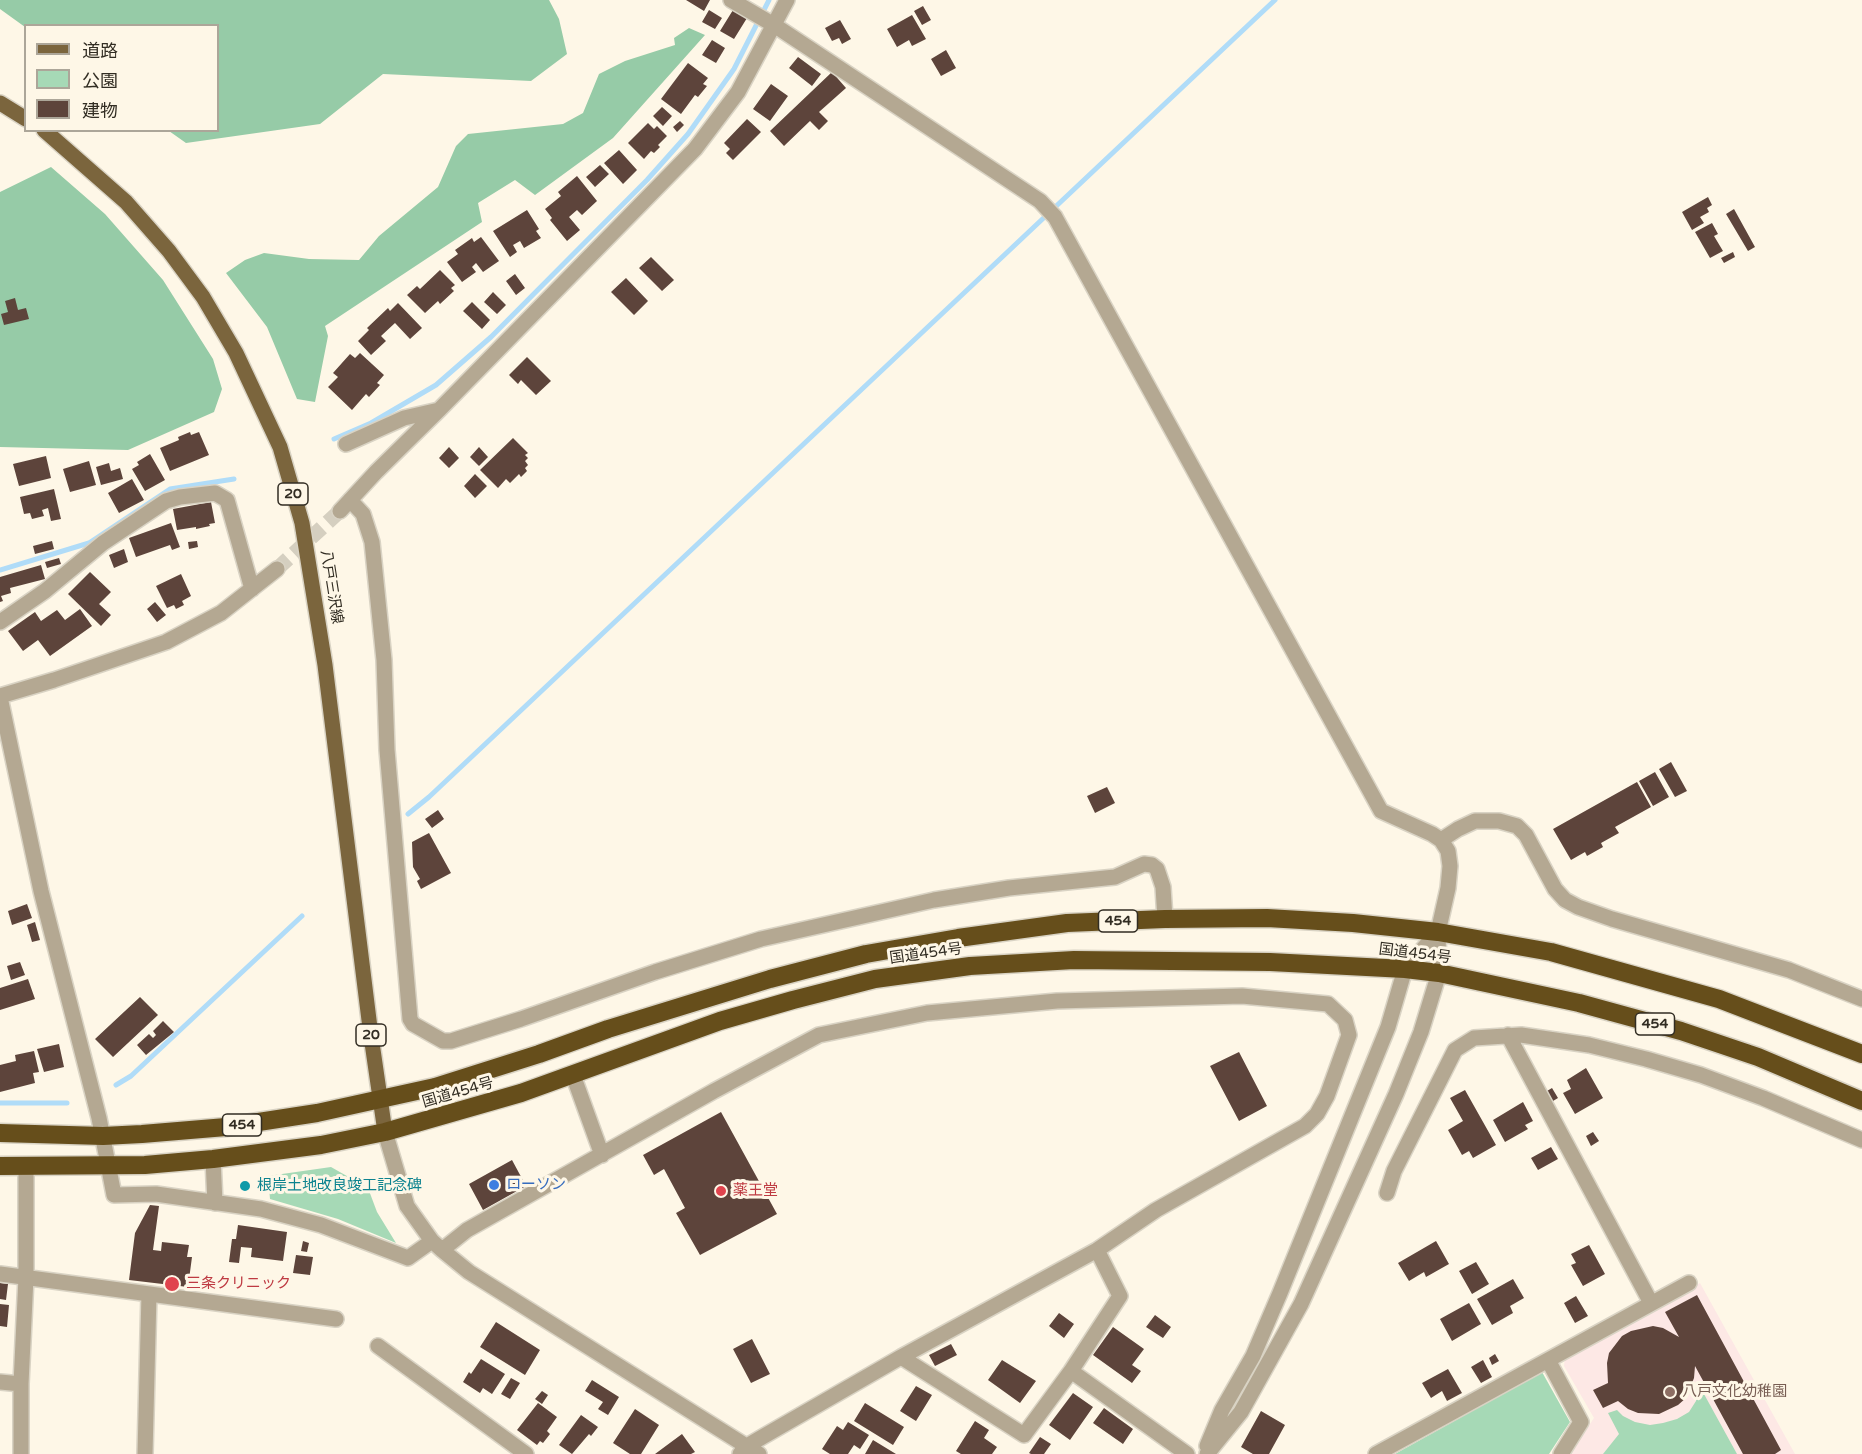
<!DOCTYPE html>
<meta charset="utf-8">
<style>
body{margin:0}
#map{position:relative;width:1862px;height:1454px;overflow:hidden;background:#fef7e7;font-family:"Varela Round","Noto Sans JP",sans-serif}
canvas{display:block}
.legend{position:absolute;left:24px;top:24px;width:195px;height:108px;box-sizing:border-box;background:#fef7e7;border:2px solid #aca699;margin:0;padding:8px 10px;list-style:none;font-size:18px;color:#322d23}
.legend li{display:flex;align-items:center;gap:12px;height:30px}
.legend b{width:30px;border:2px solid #aca699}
</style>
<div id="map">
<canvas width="1862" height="1454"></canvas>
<ul class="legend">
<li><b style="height:8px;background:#7b653d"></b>道路</li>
<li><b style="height:16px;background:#a6d9b6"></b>公園</li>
<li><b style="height:16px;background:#5d443b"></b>建物</li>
</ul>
</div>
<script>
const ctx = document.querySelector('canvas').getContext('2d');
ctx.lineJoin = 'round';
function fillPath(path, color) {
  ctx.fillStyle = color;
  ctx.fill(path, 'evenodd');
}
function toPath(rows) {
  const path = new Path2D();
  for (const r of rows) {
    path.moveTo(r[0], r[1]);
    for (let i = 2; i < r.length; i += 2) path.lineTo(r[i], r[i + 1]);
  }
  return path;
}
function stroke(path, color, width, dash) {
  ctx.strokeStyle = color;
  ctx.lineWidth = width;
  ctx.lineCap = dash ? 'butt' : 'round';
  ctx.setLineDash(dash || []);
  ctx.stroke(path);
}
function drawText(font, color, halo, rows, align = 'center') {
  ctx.font = font + ' "Varela Round","Noto Sans JP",sans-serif';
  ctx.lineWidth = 6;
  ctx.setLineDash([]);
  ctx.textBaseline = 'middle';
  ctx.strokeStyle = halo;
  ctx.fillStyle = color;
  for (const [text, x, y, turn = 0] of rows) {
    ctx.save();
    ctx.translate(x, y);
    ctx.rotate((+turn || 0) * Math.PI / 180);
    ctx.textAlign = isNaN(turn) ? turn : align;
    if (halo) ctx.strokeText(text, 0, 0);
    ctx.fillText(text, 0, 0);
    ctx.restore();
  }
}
fillPath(toPath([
 [1700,1283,1795,1454,1570,1454,1594,1418,1564,1366,1565,1357]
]), '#fde8e5');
fillPath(toPath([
 [331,1167,368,1188,377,1212,396,1243,338,1219,270,1199,268,1176],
 [1542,1372,1570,1422,1549,1454,1395,1454],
 [1699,1385,1737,1454,1603,1454,1619,1434,1608,1413,1617,1410,1623,1416,1635,1422,1650,1425,1663,1423,1677,1419,1689,1412,1696,1401]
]), '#a6d9b6');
fillPath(toPath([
 [0,0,549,0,559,19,567,54,531,81,383,74,320,124,186,143,169,131,218,130,218,26,26,26,25,27,0,9],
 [689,28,705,35,613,138,535,195,515,180,478,203,482,222,325,326,328,336,315,402,297,399,267,327,226,273,245,260,264,253,309,259,359,260,379,236,438,187,456,146,468,134,563,124,583,113,599,74,625,61,675,45,674,38],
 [51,167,105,214,163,280,213,359,222,389,214,412,128,450,0,447,0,192]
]), '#96cba7');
stroke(toPath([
 [334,439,371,423,436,385,491,337,647,180,688,134,734,69,769,0],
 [0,570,89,543,170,489,234,479],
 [408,814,429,797,1275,0],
 [116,1085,131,1076,302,916],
 [0,1103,67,1103]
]), '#b0dcf8', 5);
fillPath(toPath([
 [686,0,710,0,704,11],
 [923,6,931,20,922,25,914,11],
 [709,10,722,18,715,29,702,22],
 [733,10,747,18,734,39,720,31],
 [912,15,926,39,912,46,909,40,897,47,887,29],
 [840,20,851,39,842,44,839,38,832,41,825,28],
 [712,40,725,48,716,63,702,55],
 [946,50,956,68,941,76,931,59],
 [798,57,821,74,812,86,789,68],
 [688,63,708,78,703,84,707,86,698,97,695,95,681,114,661,99],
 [832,72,846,88,819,112,828,121,819,130,810,121,784,146,770,131],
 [771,84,788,96,770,121,753,109],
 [662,107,672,116,663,126,653,116],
 [747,119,761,132,733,160,726,153,730,149,724,143],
 [680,121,684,125,677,132,673,127],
 [648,123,654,129,657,126,667,136,658,145,660,147,654,153,651,151,644,159,628,143],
 [619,150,637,170,623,184,604,163],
 [600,165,609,174,595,187,586,177],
 [577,176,597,201,582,215,577,210,569,217,580,230,567,241,550,220,552,218,545,209,561,196,558,192],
 [1708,197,1712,205,1707,208,1709,212,1700,217,1704,223,1692,230,1682,212],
 [1734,209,1755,247,1748,251,1726,214],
 [527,210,539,229,536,231,541,238,524,248,520,241,513,245,517,252,510,257,493,231],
 [1712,223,1718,234,1714,236,1723,251,1710,258,1695,232],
 [481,237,499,261,483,272,476,263,472,267,476,272,462,282,447,262,458,254,455,250,472,238,474,242],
 [1733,252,1735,257,1724,263,1721,258],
 [651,257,674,280,662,291,639,268],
 [440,270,455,285,451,288,454,291,440,304,438,301,425,313,407,295,417,286,420,289],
 [515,274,525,288,516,295,506,281],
 [626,278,648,301,634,315,611,292],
 [493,292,506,305,497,314,484,302],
 [15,298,18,310,26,308,29,319,4,325,1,314,8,312,5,301],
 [472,302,490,320,482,329,463,311],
 [398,303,422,328,410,339,395,323,381,336,386,341,371,355,358,341,369,330,367,328,388,308,390,311],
 [360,353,384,375,377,383,380,385,369,397,366,394,352,410,328,387,338,377,333,373,350,354,355,358],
 [527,357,551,381,536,395,521,380,518,384,509,375],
 [190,432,191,435,199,432,209,455,170,471,160,448,179,440,178,437],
 [513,438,528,453,525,455,528,458,525,461,528,465,525,468,527,471,521,477,519,474,510,483,506,479,498,488,480,470],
 [449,447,459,458,449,468,439,458],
 [479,447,488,457,479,466,470,457],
 [150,454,165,480,145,491,132,469,139,465,137,462],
 [46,456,51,478,19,486,13,464],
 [89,461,96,485,70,492,63,469],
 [109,463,111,471,120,468,123,479,101,485,96,467],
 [475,474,487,486,475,498,464,486],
 [132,479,144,500,119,513,108,493],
 [54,489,61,519,51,521,48,508,42,510,44,516,32,519,30,513,24,514,20,497],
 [211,502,215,523,209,524,210,526,196,529,196,527,177,530,173,509],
 [171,523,180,547,172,550,170,545,136,557,129,538],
 [52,541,54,549,35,554,33,546],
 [197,541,198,547,189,549,188,542],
 [124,549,128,562,114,568,109,555],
 [59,558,61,564,47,568,45,562],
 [41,565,45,579,10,588,11,593,1,596,3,601,0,602,0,577],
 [90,572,111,592,99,604,111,615,101,626,68,594],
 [181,574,191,596,182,601,184,605,176,609,174,605,167,608,156,586],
 [155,602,166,615,157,622,147,609],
 [80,609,92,626,50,656,38,640,23,651,8,631,35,612,41,621,57,610,65,620],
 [1671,762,1687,791,1675,797,1659,769],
 [1655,772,1669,797,1653,806,1639,781],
 [1637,782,1651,807,1615,827,1619,833,1601,843,1603,847,1587,856,1585,852,1571,860,1553,829],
 [1107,787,1115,803,1095,813,1087,796],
 [438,810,444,819,432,828,425,819],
 [429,833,451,873,421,889,417,881,420,879,413,867,412,842],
 [27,904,32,918,12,925,8,911],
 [35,922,40,940,32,942,27,925],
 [20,962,25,975,11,980,7,966],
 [28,979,35,999,0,1010,0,988],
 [140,997,158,1015,113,1057,95,1039],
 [163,1021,174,1032,146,1055,137,1045,149,1034,153,1038,156,1035,153,1031],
 [59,1044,64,1067,44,1072,37,1049],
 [34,1051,39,1072,33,1073,35,1083,0,1092,0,1065,16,1061,15,1055],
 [1239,1052,1267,1106,1239,1121,1210,1066],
 [1586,1068,1603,1098,1575,1114,1563,1093,1571,1089,1567,1080],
 [1552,1088,1558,1098,1553,1101,1547,1091],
 [1465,1090,1496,1145,1473,1158,1469,1151,1462,1155,1448,1130,1463,1121,1450,1098],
 [1523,1102,1533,1121,1525,1125,1528,1129,1505,1142,1493,1120],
 [721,1112,777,1214,700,1255,676,1213,685,1208,664,1169,654,1175,643,1155],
 [1593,1132,1599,1141,1591,1146,1586,1136],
 [1551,1147,1558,1159,1538,1170,1531,1158],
 [512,1160,526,1186,483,1210,469,1184],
 [150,1205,159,1206,153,1250,161,1251,162,1242,189,1245,187,1257,192,1257,188,1287,129,1280,135,1233],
 [238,1225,287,1232,283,1261,251,1257,252,1248,241,1247,239,1263,229,1262,232,1239,236,1239],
 [303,1241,309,1243,307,1252,301,1251],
 [1436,1241,1449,1264,1426,1277,1424,1272,1409,1281,1398,1263],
 [1589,1245,1605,1274,1583,1286,1571,1265,1576,1263,1571,1254],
 [296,1255,313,1257,310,1275,293,1273],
 [1476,1262,1489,1284,1472,1294,1459,1271],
 [1513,1279,1524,1298,1510,1306,1513,1313,1492,1325,1477,1299],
 [0,1283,8,1284,6,1300,0,1299],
 [1697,1295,1781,1450,1775,1454,1743,1454,1695,1366,1694,1378,1686,1398,1678,1405,1659,1414,1638,1413,1628,1409,1618,1401,1603,1408,1593,1390,1608,1383,1607,1363,1609,1353,1622,1336,1631,1331,1653,1326,1663,1328,1679,1337,1665,1312],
 [1576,1296,1588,1316,1575,1323,1564,1303],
 [1469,1303,1481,1324,1452,1341,1440,1319],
 [0,1304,9,1305,7,1327,0,1326],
 [1059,1313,1074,1324,1064,1338,1049,1326],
 [1155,1315,1171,1327,1163,1338,1146,1327],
 [496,1322,540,1350,525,1375,480,1347],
 [1113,1327,1144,1349,1132,1365,1141,1371,1132,1383,1093,1355],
 [752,1339,770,1374,751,1383,733,1349],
 [951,1344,957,1355,935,1366,929,1355],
 [1495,1354,1499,1361,1492,1365,1489,1358],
 [481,1359,505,1374,492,1394,483,1388,480,1393,463,1382,469,1372,471,1374],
 [1002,1360,1036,1381,1020,1403,988,1380],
 [1483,1360,1492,1377,1481,1383,1471,1367],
 [1448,1369,1462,1393,1447,1401,1442,1391,1431,1398,1422,1383],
 [511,1378,520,1383,510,1399,501,1394],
 [592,1380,619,1397,608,1415,598,1409,603,1402,585,1391],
 [916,1386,932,1395,916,1421,900,1411],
 [542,1391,548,1395,542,1404,535,1399],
 [1073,1393,1093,1407,1070,1440,1049,1425],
 [538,1403,557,1417,547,1431,550,1434,543,1443,540,1441,537,1445,517,1430],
 [865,1403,904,1427,893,1445,854,1421],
 [1104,1408,1133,1429,1123,1444,1093,1423],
 [635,1409,659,1425,641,1454,630,1454,613,1443],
 [1261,1411,1285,1425,1269,1454,1253,1454,1241,1447],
 [581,1415,598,1427,591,1436,589,1434,572,1454,559,1445],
 [975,1421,989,1430,984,1438,997,1447,992,1454,961,1454,956,1451],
 [848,1422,869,1435,860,1449,854,1445,848,1454,830,1454,822,1449,837,1426,843,1430],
 [682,1434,695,1452,691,1454,655,1454],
 [1040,1437,1051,1444,1044,1454,1031,1454,1029,1453],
 [873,1440,896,1454,865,1454]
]), '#5d443b');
stroke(toPath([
 [277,569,340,511]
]), '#d5cfc0', 15, [15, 8]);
const minor = toPath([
 [731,0,774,25,1040,201,1055,217,1381,811,1432,834,1441,840,1448,851,1450,866,1448,888,1438,932,1439,973,1421,1032,1396,1094,1301,1304,1241,1412,1207,1454],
 [346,444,404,418,439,410],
 [350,500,363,514,372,542,384,660,387,750,410,1019,413,1024,443,1041,451,1041,521,1019,655,972,761,939,934,900,1009,888,1115,877,1144,864,1152,865,1157,869,1163,887,1165,919],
 [340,511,376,472,439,410,695,149,738,92,787,0],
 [0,622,45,591,103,543,166,501,180,497,215,493,227,500,252,589],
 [0,696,54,680,166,642,221,613,277,569],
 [0,697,41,891,99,1118,114,1195,156,1194,261,1209,321,1225,408,1258,432,1241],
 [1441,840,1458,829,1475,821,1499,821,1517,826,1526,835,1555,889,1565,900,1578,907,1612,919,1789,970,1862,999],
 [1508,1035,1651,1303],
 [573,1075,602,1155],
 [385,1132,407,1206,432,1241,442,1250,469,1272,759,1454],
 [213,1159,215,1203],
 [1387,1193,1394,1171,1455,1050,1474,1038,1521,1035,1589,1045,1646,1059,1701,1075,1763,1098,1862,1140],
 [442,1250,467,1230,714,1091,819,1035,927,1013,1057,1001,1242,996,1328,1004,1345,1020,1349,1035,1327,1096,1317,1114,1305,1126,1156,1210,1097,1250,901,1357,764,1436,747,1446,740,1454],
 [0,1274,336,1319],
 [378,1346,526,1454],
 [901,1357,1024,1435,1071,1371,1120,1296,1097,1250],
 [1548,1360,1581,1422,1561,1454],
 [1071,1371,1187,1454],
 [0,1382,21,1384],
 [1207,1446,1222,1410,1253,1356,1280,1293,1388,1027,1405,969,1438,932],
 [21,1454,21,1384,26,1277,26,1166],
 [145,1454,149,1294],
 [1376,1454,1689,1283]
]);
const major = toPath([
 [0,103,26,119],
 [44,130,126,202,169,251,203,297,236,353,280,447,302,523,325,665,371,1036,385,1132]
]);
const highway = toPath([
 [0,1133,103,1136,142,1134,226,1127,317,1113,435,1087,539,1054,608,1029,770,979,866,954,958,938,1067,923,1165,919,1267,918,1353,923,1438,932,1551,952,1719,999,1862,1054],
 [0,1166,145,1165,213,1159,321,1145,385,1132,521,1093,720,1021,793,1000,875,979,970,966,1074,960,1270,962,1405,969,1439,973,1579,1003,1681,1031,1758,1057,1862,1101]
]);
stroke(minor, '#d9d3c4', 18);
stroke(major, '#d9d3c4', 18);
stroke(highway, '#d9d3c4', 21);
stroke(minor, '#b4a892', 15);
stroke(major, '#7b653d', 15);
stroke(highway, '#664e1b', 18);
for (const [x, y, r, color] of [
 [494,1185,6,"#3f7fe0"],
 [245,1186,6,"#0f9aa8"],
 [721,1191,6,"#e0444e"],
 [172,1284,8,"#e0444e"],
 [1670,1392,6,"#8d6e63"]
]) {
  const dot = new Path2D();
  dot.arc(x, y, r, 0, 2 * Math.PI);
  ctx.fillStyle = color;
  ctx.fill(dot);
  stroke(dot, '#fef7e7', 2);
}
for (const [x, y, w] of [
 [293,494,30],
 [1118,921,39],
 [1655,1024,39],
 [371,1035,30],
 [242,1125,39]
]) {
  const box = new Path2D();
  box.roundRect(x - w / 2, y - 11, w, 22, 4.5);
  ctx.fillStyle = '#fef7e7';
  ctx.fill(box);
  stroke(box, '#322d23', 1.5);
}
drawText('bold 14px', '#322d23', null, [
 ["20",293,494],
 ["454",1118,921],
 ["454",1655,1024],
 ["20",371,1035],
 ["454",242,1125]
]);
drawText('15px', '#322d23', '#fef7e7', [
 ["八戸三沢線",331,587,81],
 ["国道454号",926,954,-8],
 ["国道454号",1415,954,7],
 ["国道454号",458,1093,-16]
]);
drawText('15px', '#366cbe', '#fef7e7', [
 ["ローソン",506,1185]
], 'left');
drawText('15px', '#0d838f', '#fef7e7', [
 ["根岸土地改良竣工記念碑",257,1186]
], 'left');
drawText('15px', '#be3a42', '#fef7e7', [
 ["薬王堂",733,1191],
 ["三条クリニック",186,1284]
], 'left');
drawText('15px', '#785e54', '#fef7e7', [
 ["八戸文化幼稚園",1682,1392]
], 'left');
</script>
